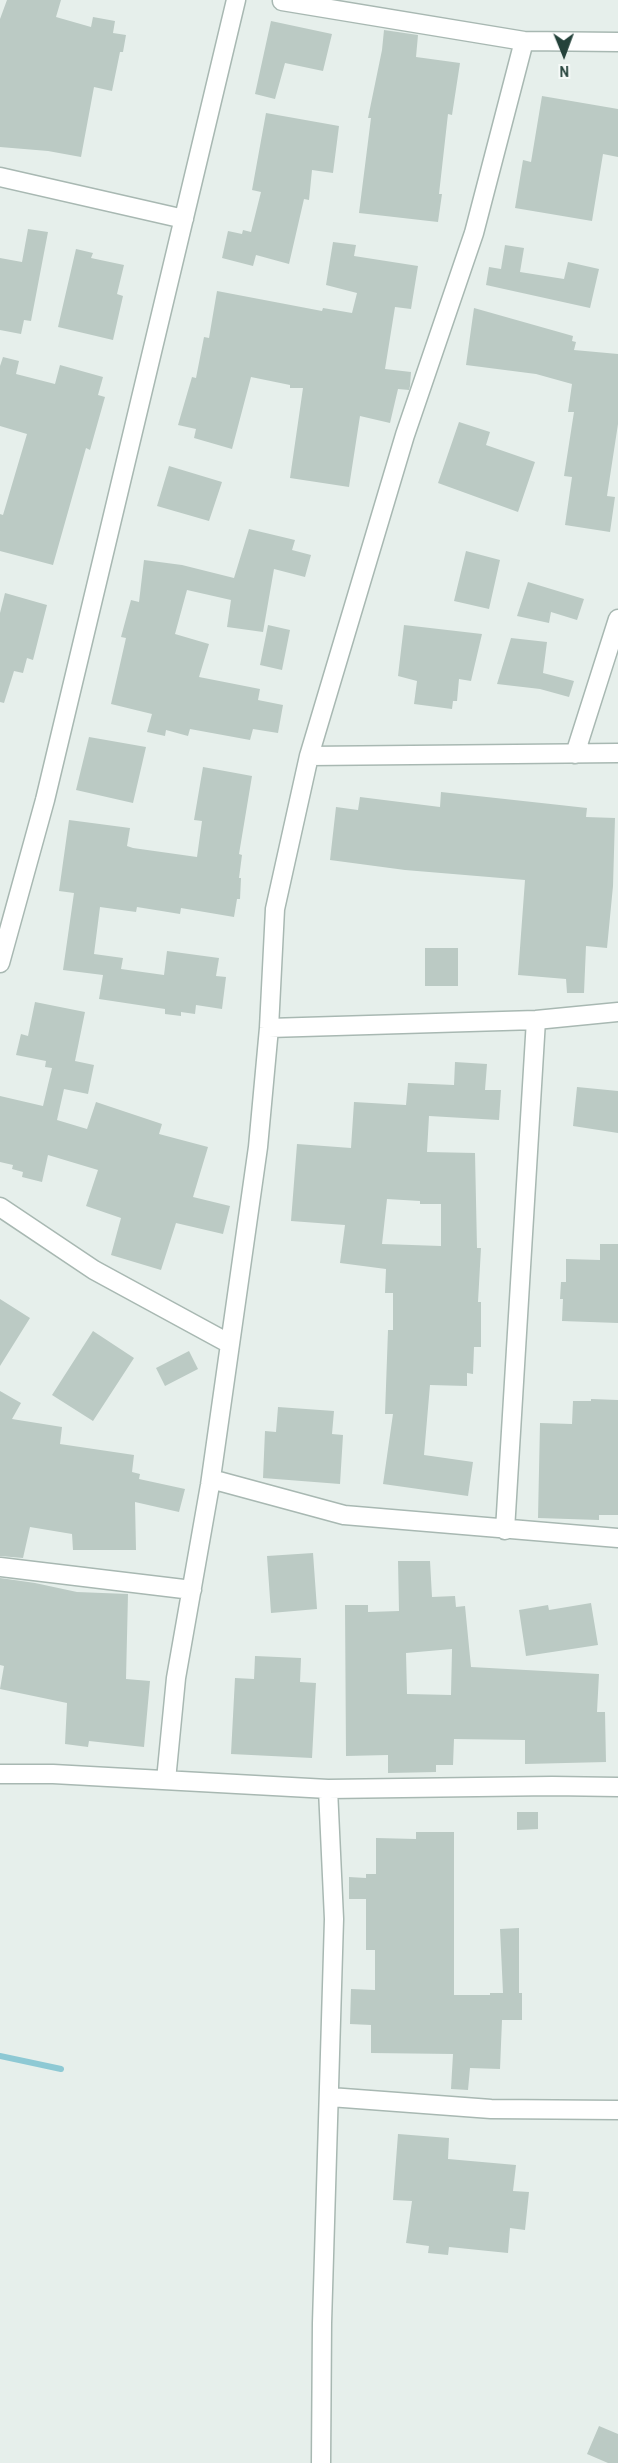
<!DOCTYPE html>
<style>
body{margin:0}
#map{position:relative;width:618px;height:2463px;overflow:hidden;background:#e6efeb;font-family:"Archivo Narrow",sans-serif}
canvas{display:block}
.north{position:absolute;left:534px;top:24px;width:60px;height:60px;-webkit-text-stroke:4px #f7fbf9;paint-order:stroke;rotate:179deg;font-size:16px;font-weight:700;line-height:24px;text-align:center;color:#24423a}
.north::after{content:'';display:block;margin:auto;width:21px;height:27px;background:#24423a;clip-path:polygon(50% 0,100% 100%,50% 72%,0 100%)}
</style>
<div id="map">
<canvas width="618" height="2463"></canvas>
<div class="north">N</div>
</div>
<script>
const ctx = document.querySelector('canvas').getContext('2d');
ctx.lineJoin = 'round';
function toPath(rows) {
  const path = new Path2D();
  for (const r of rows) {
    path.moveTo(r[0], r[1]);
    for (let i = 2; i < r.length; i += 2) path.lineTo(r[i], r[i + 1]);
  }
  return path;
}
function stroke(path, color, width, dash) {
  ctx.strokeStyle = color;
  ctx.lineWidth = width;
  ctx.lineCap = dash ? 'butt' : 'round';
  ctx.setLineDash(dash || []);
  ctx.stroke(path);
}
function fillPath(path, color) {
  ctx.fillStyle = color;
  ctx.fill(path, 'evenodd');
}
stroke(toPath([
 [0,2056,61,2069]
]), '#8ec9d4', 6);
fillPath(toPath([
 [7,0,61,0,56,17,91,27,93,17,115,21,113,33,126,35,123,52,120,52,112,91,94,87,81,157,48,151,0,147,0,19],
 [271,21,332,34,323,71,285,63,275,99,255,94],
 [384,30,418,35,416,57,460,63,452,115,448,114,439,194,442,194,438,222,359,213,371,118,368,118,382,50],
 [542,96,618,109,618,157,603,154,592,221,515,208,523,160,531,162],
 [266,113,339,126,333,173,312,170,309,200,304,199,289,264,256,255,253,266,222,258,228,231,242,234,243,230,251,232,261,192,252,190],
 [28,229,48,232,31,321,24,320,21,334,0,330,0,258,22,262],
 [333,242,356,245,354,256,418,266,411,309,395,307,385,369,411,372,410,386,409,390,398,389,390,423,360,416,349,487,290,478,303,388,290,388,290,385,251,377,232,449,194,438,196,429,178,425,192,377,196,378,204,337,209,338,217,291,322,311,323,308,352,313,357,293,326,285],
 [505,245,524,248,520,272,564,279,568,262,599,269,590,308,486,285,489,267,501,269],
 [76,249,93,253,91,258,124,265,117,294,123,296,113,340,58,327],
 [474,308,573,336,572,341,576,342,574,350,618,354,618,424,607,496,615,497,610,532,565,525,572,477,564,476,574,412,568,412,572,384,536,374,466,365],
 [3,357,19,361,16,374,55,384,60,365,103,377,98,395,105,397,90,450,86,448,53,565,0,551,0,514,3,515,27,434,0,426,0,366],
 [459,422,490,432,486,445,535,462,518,512,438,483],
 [169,466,222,482,209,521,157,506],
 [249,529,295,540,292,550,311,555,305,577,274,569,263,632,227,627,231,600,187,590,175,634,209,644,199,677,260,689,258,700,283,705,278,733,253,729,250,740,190,729,188,736,166,730,165,736,147,732,152,714,111,704,126,638,121,637,131,600,139,602,144,560,182,565,234,578],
 [466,551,500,560,489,609,454,601],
 [528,582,584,599,577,620,551,612,549,623,517,616],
 [5,593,47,605,33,660,27,658,23,673,14,671,4,703,0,702,0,613],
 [268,625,290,630,282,670,260,665],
 [404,625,482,634,471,681,459,679,457,701,453,701,452,709,414,704,417,681,398,676],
 [511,638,547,642,543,673,574,681,569,697,540,689,497,684],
 [89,737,146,747,133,803,76,790],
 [203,767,252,776,239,854,242,855,239,878,241,878,240,899,237,899,234,917,181,908,180,914,137,907,136,912,100,907,94,954,123,958,121,969,164,975,167,951,219,958,216,976,226,977,222,1009,196,1005,195,1014,181,1012,181,1016,165,1014,165,1009,99,999,103,975,63,970,74,893,59,891,69,820,130,828,127,846,133,848,197,857,202,821,194,820],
 [441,792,587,808,586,817,615,818,613,886,607,948,586,946,584,993,567,993,566,979,518,975,525,880,405,870,330,860,336,807,358,810,360,797,440,807],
 [425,948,458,948,458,986,425,986],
 [35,1002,85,1012,75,1061,94,1065,88,1094,64,1089,57,1120,87,1129,96,1102,162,1124,159,1134,208,1147,193,1197,230,1206,223,1234,176,1223,161,1270,111,1255,121,1218,86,1206,98,1170,48,1155,42,1182,22,1177,23,1172,12,1169,13,1165,0,1162,0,1096,43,1106,52,1068,45,1067,46,1061,16,1055,21,1034,28,1036],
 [455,1062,487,1064,485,1090,501,1090,499,1120,429,1116,427,1152,475,1153,477,1248,481,1248,478,1302,481,1302,481,1347,474,1347,473,1374,467,1373,467,1386,430,1385,424,1455,473,1462,468,1496,383,1484,393,1414,385,1414,388,1330,393,1330,393,1293,385,1293,386,1269,340,1263,345,1225,291,1221,297,1144,351,1148,354,1102,406,1105,408,1083,454,1085],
 [387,1199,420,1201,420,1204,441,1204,441,1246,382,1244],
 [577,1087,618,1091,618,1133,573,1126],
 [600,1244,618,1244,618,1323,562,1321,563,1299,560,1299,561,1282,566,1282,566,1259,600,1260],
 [0,1299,30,1318,0,1366],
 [93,1331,134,1358,93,1421,52,1395],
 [189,1351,198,1369,165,1386,156,1368],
 [0,1391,21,1403,12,1419,62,1427,60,1444,134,1455,132,1472,140,1474,139,1479,185,1489,179,1512,135,1502,136,1550,73,1550,72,1534,30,1527,23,1558,0,1556],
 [591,1399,618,1400,618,1515,599,1515,599,1520,538,1518,540,1423,572,1424,573,1401,591,1401],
 [278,1407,334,1411,332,1434,343,1435,340,1484,263,1478,265,1431,276,1432],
 [313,1553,317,1609,271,1613,267,1556],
 [398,1561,430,1561,432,1597,455,1596,456,1607,465,1606,471,1667,599,1674,597,1712,605,1712,606,1762,525,1764,525,1740,454,1739,453,1765,436,1765,436,1772,388,1773,388,1755,346,1756,345,1605,368,1605,368,1612,399,1611],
 [452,1649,451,1695,407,1694,406,1653],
 [0,1578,35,1583,77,1592,128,1594,126,1679,150,1681,144,1747,89,1741,88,1747,65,1744,67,1703,0,1689,4,1666,0,1665],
 [591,1603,598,1645,526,1656,519,1610,548,1605,549,1610],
 [255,1656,301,1658,300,1682,316,1683,312,1758,231,1754,235,1678,254,1679],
 [517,1812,538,1812,538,1829,517,1830],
 [416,1832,454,1832,454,1995,490,1995,490,1993,503,1993,500,1929,519,1928,519,1993,522,1993,522,2020,502,2020,500,2069,470,2068,468,2090,451,2089,453,2054,371,2053,371,2025,350,2024,351,1989,375,1990,375,1950,366,1950,366,1899,349,1899,349,1877,366,1878,366,1874,376,1874,376,1838,416,1839],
 [398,2134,449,2138,448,2159,516,2165,513,2191,529,2192,525,2230,510,2228,508,2253,449,2247,448,2255,428,2253,429,2246,406,2243,412,2201,393,2200],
 [599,2426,618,2434,618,2463,608,2463,587,2454]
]), '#bbcac4');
const minor = toPath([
 [282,1,524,41,618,42],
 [0,177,184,219],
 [575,754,618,619],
 [309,756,618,753],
 [0,963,45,800,236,0],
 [269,1028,536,1020,618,1012],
 [0,1207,94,1270,230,1344],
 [211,1479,344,1515,618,1538],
 [505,1530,536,1020],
 [0,1567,192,1590],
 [0,1774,53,1774,328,1789,552,1786,618,1787],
 [166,1780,176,1678,210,1485,258,1147,269,1028,275,909,309,756,405,435,474,233,524,41],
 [330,2097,491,2109,618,2110],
 [321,2463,322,2323,334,1919,328,1789]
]);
stroke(minor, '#a8b8b2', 21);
stroke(minor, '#fff', 18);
</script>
